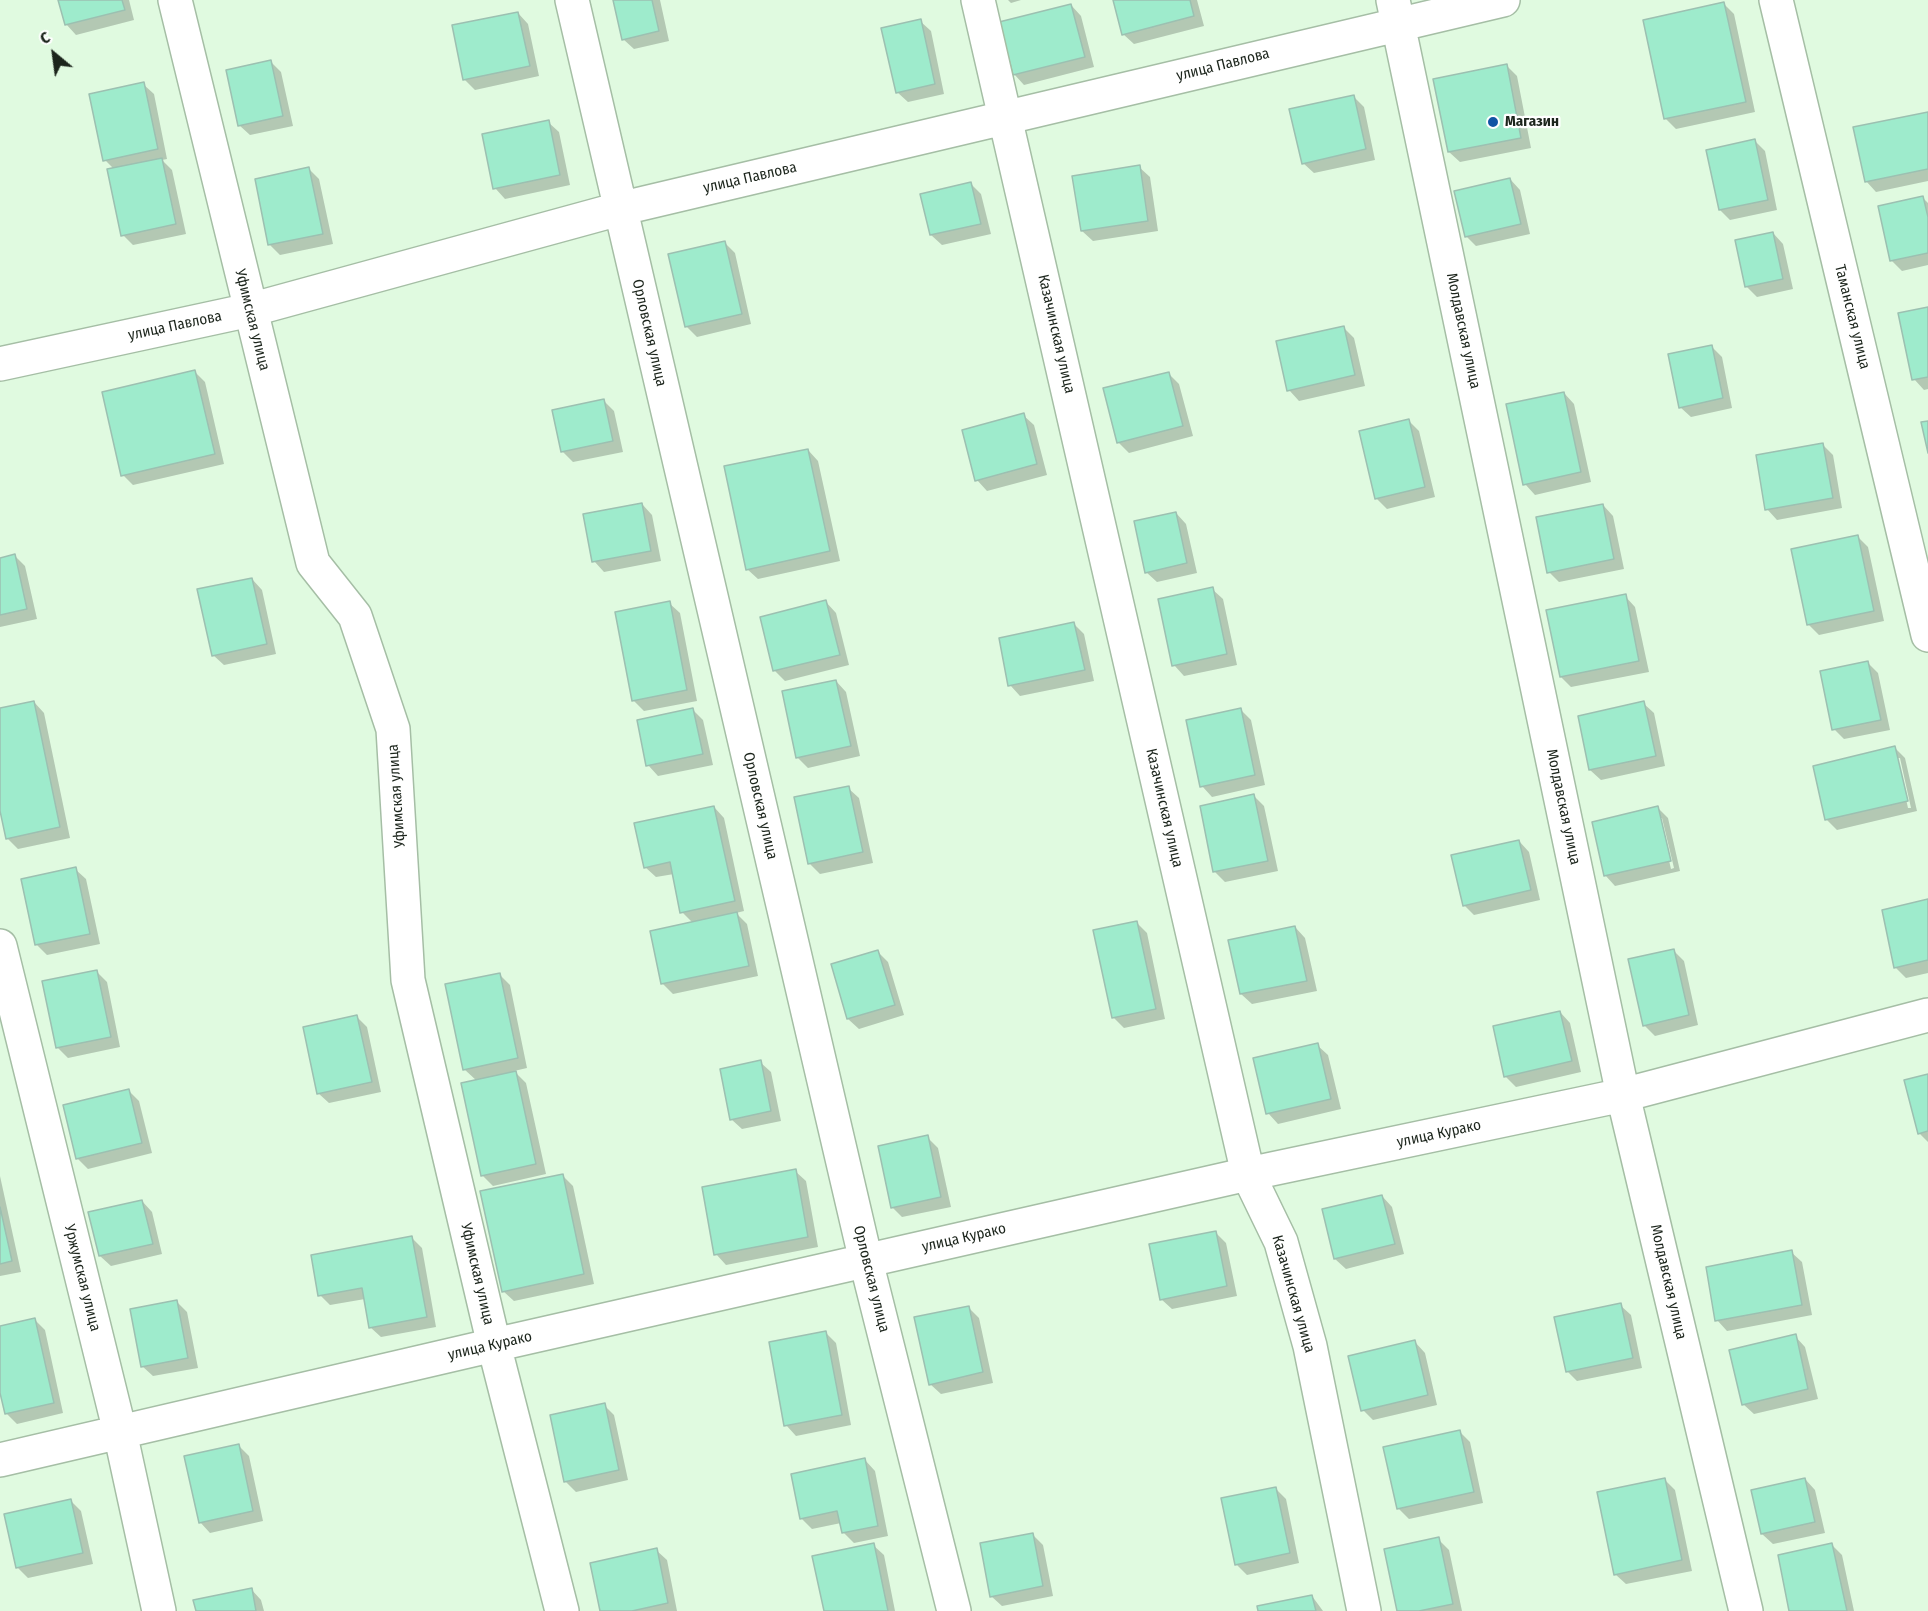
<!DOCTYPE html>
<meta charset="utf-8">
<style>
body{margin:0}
#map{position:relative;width:1928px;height:1611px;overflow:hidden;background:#e0fae0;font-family:"Fira Sans Condensed",sans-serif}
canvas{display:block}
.north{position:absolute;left:24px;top:24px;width:60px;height:60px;-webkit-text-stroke:4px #fff;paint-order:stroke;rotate:331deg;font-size:16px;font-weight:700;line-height:24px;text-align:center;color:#1c251c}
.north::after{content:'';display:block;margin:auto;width:21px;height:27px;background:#1c251c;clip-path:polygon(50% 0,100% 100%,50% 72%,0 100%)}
</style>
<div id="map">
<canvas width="1928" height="1611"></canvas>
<div class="north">С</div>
</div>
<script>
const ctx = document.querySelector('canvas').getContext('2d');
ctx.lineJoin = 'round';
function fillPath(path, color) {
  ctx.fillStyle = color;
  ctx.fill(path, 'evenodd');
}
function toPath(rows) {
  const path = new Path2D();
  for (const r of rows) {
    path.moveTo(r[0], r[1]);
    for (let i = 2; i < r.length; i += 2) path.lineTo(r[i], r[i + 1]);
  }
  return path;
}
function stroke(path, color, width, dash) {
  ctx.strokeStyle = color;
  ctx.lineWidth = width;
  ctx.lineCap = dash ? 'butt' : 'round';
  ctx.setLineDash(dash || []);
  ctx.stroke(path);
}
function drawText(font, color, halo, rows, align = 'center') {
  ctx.font = font + ' "Fira Sans Condensed",sans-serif';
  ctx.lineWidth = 4.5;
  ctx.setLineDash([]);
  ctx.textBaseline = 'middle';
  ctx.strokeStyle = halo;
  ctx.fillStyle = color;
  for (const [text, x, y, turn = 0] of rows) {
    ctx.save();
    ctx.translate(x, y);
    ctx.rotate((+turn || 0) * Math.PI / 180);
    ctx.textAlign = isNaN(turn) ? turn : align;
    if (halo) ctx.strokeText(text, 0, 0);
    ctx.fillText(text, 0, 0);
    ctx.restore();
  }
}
fillPath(toPath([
 [60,0,129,0,134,20,76,35,66,24],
 [614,0,660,0,669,41,634,49,623,39],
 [1008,0,1021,0,1011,3],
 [1115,0,1197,0,1204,26,1134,44,1123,34],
 [1724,4,1734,14,1755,112,1676,129,1665,118],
 [1071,5,1081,16,1094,67,1024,85,1014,74],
 [518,13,528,24,539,76,475,90,464,79],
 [920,21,931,31,944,94,908,102,897,92],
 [271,62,281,72,293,126,250,135,239,125],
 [1506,65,1517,76,1531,148,1460,162,1449,152],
 [143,84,154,94,167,159,162,160,172,170,186,234,133,245,123,235,114,169,105,160],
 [1353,96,1364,107,1375,160,1314,173,1303,163],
 [1928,114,1928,181,1876,192,1866,181],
 [548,122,559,132,570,185,505,199,495,188],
 [1755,141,1765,151,1777,210,1730,220,1720,210],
 [1139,167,1150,177,1158,231,1093,241,1082,231],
 [308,168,319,179,333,244,280,255,270,245],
 [1510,179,1520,190,1530,234,1476,246,1466,236],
 [971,184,981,194,991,234,942,245,931,235],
 [1923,198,1928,203,1928,265,1902,271,1891,260],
 [1773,233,1783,244,1793,289,1757,297,1746,286],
 [724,242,735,253,751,324,697,337,686,326],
 [1928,309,1928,389,1924,390,1914,379],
 [1343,327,1354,338,1365,386,1299,401,1289,390],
 [1711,346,1722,357,1732,408,1691,417,1680,407],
 [195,372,205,382,224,464,133,485,123,475],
 [1169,374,1179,384,1193,436,1129,453,1118,442],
 [1564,393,1574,404,1591,482,1535,495,1525,484],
 [604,401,614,411,623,452,573,462,562,451],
 [1023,415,1034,425,1047,475,987,491,977,480],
 [1409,421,1419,431,1435,497,1387,509,1376,498],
 [1822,444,1833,455,1842,508,1777,520,1767,509],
 [808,450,818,461,840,561,758,579,747,569],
 [642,504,652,515,661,561,604,572,594,561],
 [1603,505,1613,516,1624,569,1559,582,1549,572],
 [1176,513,1186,524,1197,573,1157,582,1146,572],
 [1857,536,1868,547,1884,621,1819,635,1808,624],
 [15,556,25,566,37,619,0,627,0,559],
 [252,579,262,590,276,654,224,665,213,655],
 [1212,589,1223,599,1237,665,1184,676,1174,665],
 [1625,596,1635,607,1649,672,1571,687,1561,677],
 [826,602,836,613,849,665,785,681,775,671,762,618],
 [669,603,680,613,697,701,644,711,633,700],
 [1074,624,1084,634,1094,681,1020,696,1010,685],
 [1868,663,1878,673,1890,730,1844,739,1834,729],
 [836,681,846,692,860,756,808,768,797,757],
 [34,702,44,713,70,838,18,849,7,838,0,803,0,709],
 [1643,703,1654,713,1665,766,1601,780,1590,770],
 [693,710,703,720,713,765,658,776,648,765],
 [1241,710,1251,720,1265,785,1212,797,1202,786],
 [1895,748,1905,758,1917,811,1837,830,1826,819],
 [1897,758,1900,758,1911,808,1908,808],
 [848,788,859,798,873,863,820,874,810,864,796,799],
 [1254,796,1264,806,1278,871,1225,882,1215,872],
 [714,807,724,818,744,911,736,913,747,924,758,976,673,994,662,983,693,923,682,912,674,874,656,877,645,867],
 [1658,808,1668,818,1680,871,1615,886,1605,875],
 [1659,818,1662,818,1674,868,1671,869],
 [1519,841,1529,852,1540,900,1474,915,1464,905],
 [75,869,86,879,100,944,47,955,37,945],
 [1928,901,1928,973,1906,978,1895,967],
 [1136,922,1147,933,1165,1019,1124,1028,1113,1017],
 [1295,927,1305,938,1317,991,1252,1004,1241,994],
 [1673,950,1684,961,1698,1025,1655,1036,1644,1025],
 [878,952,888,962,904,1015,859,1029,848,1019],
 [96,971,107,982,120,1047,68,1058,58,1048],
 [499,974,510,985,527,1068,514,1071,526,1083,546,1174,493,1186,483,1176,477,1081,464,1069],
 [1560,1012,1570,1023,1581,1072,1516,1087,1505,1076],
 [357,1017,367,1027,381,1092,329,1103,318,1093],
 [1317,1045,1328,1055,1341,1109,1278,1124,1268,1113],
 [760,1062,771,1072,781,1121,742,1129,731,1119],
 [1928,1075,1928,1142,1919,1133],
 [128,1090,139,1101,152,1153,88,1169,77,1158],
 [927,1137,938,1148,951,1207,902,1217,892,1207],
 [795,1171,806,1181,818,1247,726,1265,716,1254],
 [562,1175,573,1186,594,1284,514,1301,503,1291],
 [0,1176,21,1272,0,1276],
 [1382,1196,1392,1207,1404,1254,1346,1269,1335,1259],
 [142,1201,152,1212,162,1254,111,1266,100,1256],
 [1215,1232,1226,1243,1237,1296,1172,1309,1161,1299],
 [412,1238,422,1248,436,1327,381,1337,370,1327,365,1299,330,1305,320,1295],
 [1791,1252,1802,1262,1812,1315,1727,1331,1717,1320],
 [177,1302,187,1312,198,1368,153,1376,142,1366],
 [1620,1305,1631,1315,1642,1368,1577,1381,1567,1371],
 [969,1308,979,1318,993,1383,941,1394,930,1384],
 [35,1320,45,1330,63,1413,17,1424,6,1413,0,1386,0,1328],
 [826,1333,836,1343,851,1425,796,1436,786,1425],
 [1795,1336,1805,1347,1818,1399,1754,1414,1743,1404],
 [1415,1342,1425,1353,1437,1405,1373,1420,1363,1410],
 [604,1405,614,1415,628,1480,576,1492,565,1481],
 [1460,1432,1470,1442,1483,1503,1409,1519,1398,1508],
 [239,1446,249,1456,263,1521,210,1533,200,1522],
 [865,1460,875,1471,888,1536,854,1543,843,1532,841,1523,812,1529,801,1518],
 [1664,1479,1675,1490,1692,1571,1626,1584,1615,1574],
 [1805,1479,1815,1490,1825,1533,1773,1544,1762,1534],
 [1275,1488,1286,1499,1299,1563,1247,1575,1237,1565],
 [70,1500,81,1511,93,1564,28,1578,18,1568,6,1515],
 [1032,1534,1043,1545,1053,1596,1002,1606,991,1596],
 [1438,1539,1449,1550,1462,1611,1399,1611],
 [873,1545,884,1555,895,1611,825,1611],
 [1832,1545,1842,1555,1854,1611,1791,1611],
 [656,1550,667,1560,677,1611,602,1611],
 [251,1589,261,1600,264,1611,197,1611],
 [1312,1596,1323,1611,1260,1611]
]), '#0003');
const building = toPath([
 [58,0,122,0,125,10,65,25,58,0],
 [613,0,652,0,659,31,622,40,613,0],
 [1113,0,1190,0,1194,16,1122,35,1113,0],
 [1724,2,1746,102,1664,119,1643,20,1724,2],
 [1071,4,1085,57,1013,75,999,22,1071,4],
 [518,12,530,66,463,80,452,25,518,12],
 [921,19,935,84,896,93,881,28,921,19],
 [271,60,283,116,238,126,226,70,271,60],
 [1507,64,1521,138,1448,152,1433,79,1507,64],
 [144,82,158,149,103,161,89,94,144,82],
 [1354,95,1366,149,1302,164,1289,109,1354,95],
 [1928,112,1928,169,1865,182,1853,127,1928,112],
 [549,120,560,175,493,189,482,134,549,120],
 [1755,139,1768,200,1719,210,1706,150,1755,139],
 [162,158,176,224,121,236,107,169,162,158],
 [1140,165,1148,221,1081,231,1072,176,1140,165],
 [309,167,323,234,268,245,255,179,309,167],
 [1510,178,1521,224,1465,237,1454,191,1510,178],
 [971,182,981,224,930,235,920,194,971,182],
 [1923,196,1928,217,1928,253,1890,261,1878,206,1923,196],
 [1773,232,1783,279,1745,287,1735,240,1773,232],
 [725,241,742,314,685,327,668,254,725,241],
 [1928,307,1928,377,1912,380,1898,313,1928,307],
 [1344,326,1355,375,1287,391,1276,341,1344,326],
 [1712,345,1723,398,1679,408,1668,354,1712,345],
 [195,370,215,454,121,476,102,392,195,370],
 [1169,372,1183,426,1117,443,1103,388,1169,372],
 [1564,392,1581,472,1523,485,1506,404,1564,392],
 [604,399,613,441,561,452,552,410,604,399],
 [1024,413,1037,464,975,481,962,430,1024,413],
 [1409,419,1425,487,1375,499,1359,431,1409,419],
 [1928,421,1928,453,1921,422,1928,421],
 [1823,443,1833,498,1765,510,1756,455,1823,443],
 [808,449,830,551,746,570,724,466,808,449],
 [642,503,651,551,592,562,583,514,642,503],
 [1603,504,1614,559,1547,573,1536,517,1603,504],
 [1176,512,1187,563,1145,573,1134,521,1176,512],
 [1858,535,1874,611,1807,625,1791,549,1858,535],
 [15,554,27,609,0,615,0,558,15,554],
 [252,578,267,644,212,656,197,589,252,578],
 [1213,587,1227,654,1172,666,1158,599,1213,587],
 [1626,594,1639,661,1560,677,1546,610,1626,594],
 [826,600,840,655,773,671,760,617,826,600],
 [670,601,687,690,632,701,615,612,670,601],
 [1074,622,1085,670,1008,686,999,638,1074,622],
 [1868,661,1881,720,1832,730,1820,671,1868,661],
 [836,680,851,746,796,758,782,691,836,680],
 [34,701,60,827,6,839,0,811,0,708,34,701],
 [1644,701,1656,756,1589,770,1578,716,1644,701],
 [693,708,703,754,646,766,637,720,693,708],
 [1241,708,1255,775,1200,787,1186,720,1241,708],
 [1895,746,1908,801,1825,820,1813,766,1895,746],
 [849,786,863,852,808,864,794,797,849,786],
 [1254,794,1268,861,1213,872,1200,806,1254,794],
 [714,806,735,901,680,913,670,862,644,868,634,823,714,806],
 [1658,806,1671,861,1604,876,1592,822,1658,806],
 [1519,840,1531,890,1463,906,1451,855,1519,840],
 [76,867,90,934,35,945,21,879,76,867],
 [1928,899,1928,960,1894,968,1882,910,1928,899],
 [737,912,749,966,661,984,650,931,737,912],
 [1137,921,1156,1009,1112,1018,1093,930,1137,921],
 [1295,926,1307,981,1240,994,1228,940,1295,926],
 [1674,949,1689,1015,1643,1026,1628,959,1674,949],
 [878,950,895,1005,847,1019,831,964,878,950],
 [97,970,111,1037,56,1048,42,981,97,970],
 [500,973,518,1058,463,1070,445,984,500,973],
 [1560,1011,1572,1061,1504,1077,1493,1026,1560,1011],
 [357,1015,372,1082,317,1094,303,1027,357,1015],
 [1318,1043,1331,1099,1266,1114,1253,1058,1318,1043],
 [761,1060,771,1111,730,1120,720,1069,761,1060],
 [516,1071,536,1164,481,1176,461,1083,516,1071],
 [1928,1074,1928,1131,1918,1134,1904,1080,1928,1074],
 [129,1089,142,1143,76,1159,63,1105,129,1089],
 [928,1135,941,1197,891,1208,878,1146,928,1135],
 [796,1169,808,1237,714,1255,702,1187,796,1169],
 [563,1174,584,1274,502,1292,480,1191,563,1174],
 [1382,1195,1395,1244,1334,1259,1322,1209,1382,1195],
 [142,1200,153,1244,99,1256,88,1212,142,1200],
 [0,1207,12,1261,0,1264,0,1207],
 [1216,1231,1227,1286,1160,1300,1149,1244,1216,1231],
 [412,1236,427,1317,369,1328,362,1288,318,1296,311,1255,412,1236],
 [1792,1250,1802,1305,1715,1321,1706,1267,1792,1250],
 [177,1300,188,1358,141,1367,130,1309,177,1300],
 [1621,1303,1633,1358,1566,1372,1554,1317,1621,1303],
 [969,1306,983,1372,929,1385,914,1317,969,1306],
 [35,1318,54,1403,5,1414,0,1393,0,1326,35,1318],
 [826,1331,842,1415,784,1426,769,1342,826,1331],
 [1796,1334,1808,1389,1742,1405,1729,1350,1796,1334],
 [1415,1340,1428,1395,1361,1411,1348,1356,1415,1340],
 [605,1403,619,1470,564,1482,550,1415,605,1403],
 [1460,1430,1474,1492,1397,1509,1383,1447,1460,1430],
 [239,1444,253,1511,199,1523,184,1456,239,1444],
 [865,1458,878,1526,842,1533,837,1511,800,1519,791,1474,865,1458],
 [1665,1478,1682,1560,1614,1575,1597,1492,1665,1478],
 [1805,1478,1815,1522,1761,1534,1751,1490,1805,1478],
 [1276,1487,1290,1553,1235,1565,1221,1498,1276,1487],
 [71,1499,83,1553,16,1568,4,1514,71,1499],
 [1033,1533,1043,1586,990,1597,980,1543,1033,1533],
 [1439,1537,1453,1604,1419,1611,1397,1611,1384,1549,1439,1537],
 [874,1543,888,1611,824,1611,812,1556,874,1543],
 [1832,1543,1847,1611,1789,1611,1778,1555,1832,1543],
 [657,1548,668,1603,632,1611,600,1611,590,1563,657,1548],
 [252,1588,256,1611,196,1611,193,1600,252,1588],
 [1312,1595,1316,1611,1258,1611,1257,1606,1312,1595]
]);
fillPath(building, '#9eebcc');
stroke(building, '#9cc0b1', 1.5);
const minor = toPath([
 [175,0,313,563,355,616,393,729,408,980,494,1345,562,1611],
 [572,0,866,1261,954,1611],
 [978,0,1248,1174,1281,1242,1310,1346,1364,1611],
 [1393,0,1623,1095,1746,1611],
 [1776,0,1928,635],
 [0,364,250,310,619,209,1503,0],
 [0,946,120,1432,159,1611],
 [0,1460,494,1345,1248,1174,1623,1095,1928,1015]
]);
stroke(minor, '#a5bea5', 36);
stroke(minor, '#fff', 33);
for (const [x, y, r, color] of [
 [1493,122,6,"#1154a4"]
]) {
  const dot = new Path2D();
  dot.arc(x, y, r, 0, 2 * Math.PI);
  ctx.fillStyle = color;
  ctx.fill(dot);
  stroke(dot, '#fff', 2);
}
drawText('15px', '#1c251c', '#fff', [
 ["улица Павлова",1223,65,-14],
 ["улица Павлова",750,178,-13],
 ["Таманская улица",1852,317,76],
 ["Уфимская улица",252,320,76],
 ["улица Павлова",175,326,-12],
 ["Молдавская улица",1463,331,78],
 ["Орловская улица",649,333,77],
 ["Казачинская улица",1056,334,77],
 ["Уфимская улица",397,796,-94],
 ["Орловская улица",760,806,77],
 ["Молдавская улица",1563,807,78],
 ["Казачинская улица",1164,808,77],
 ["улица Курако",1439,1134,-12],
 ["улица Курако",964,1238,-13],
 ["Уфимская улица",477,1274,77],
 ["Уржумская улица",82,1278,76],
 ["Орловская улица",871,1279,76],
 ["Молдавская улица",1668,1282,77],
 ["Казачинская улица",1293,1294,74],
 ["улица Курако",490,1346,-13]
]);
drawText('bold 15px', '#1c251c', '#fff', [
 ["Магазин",1505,122]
], 'left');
</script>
